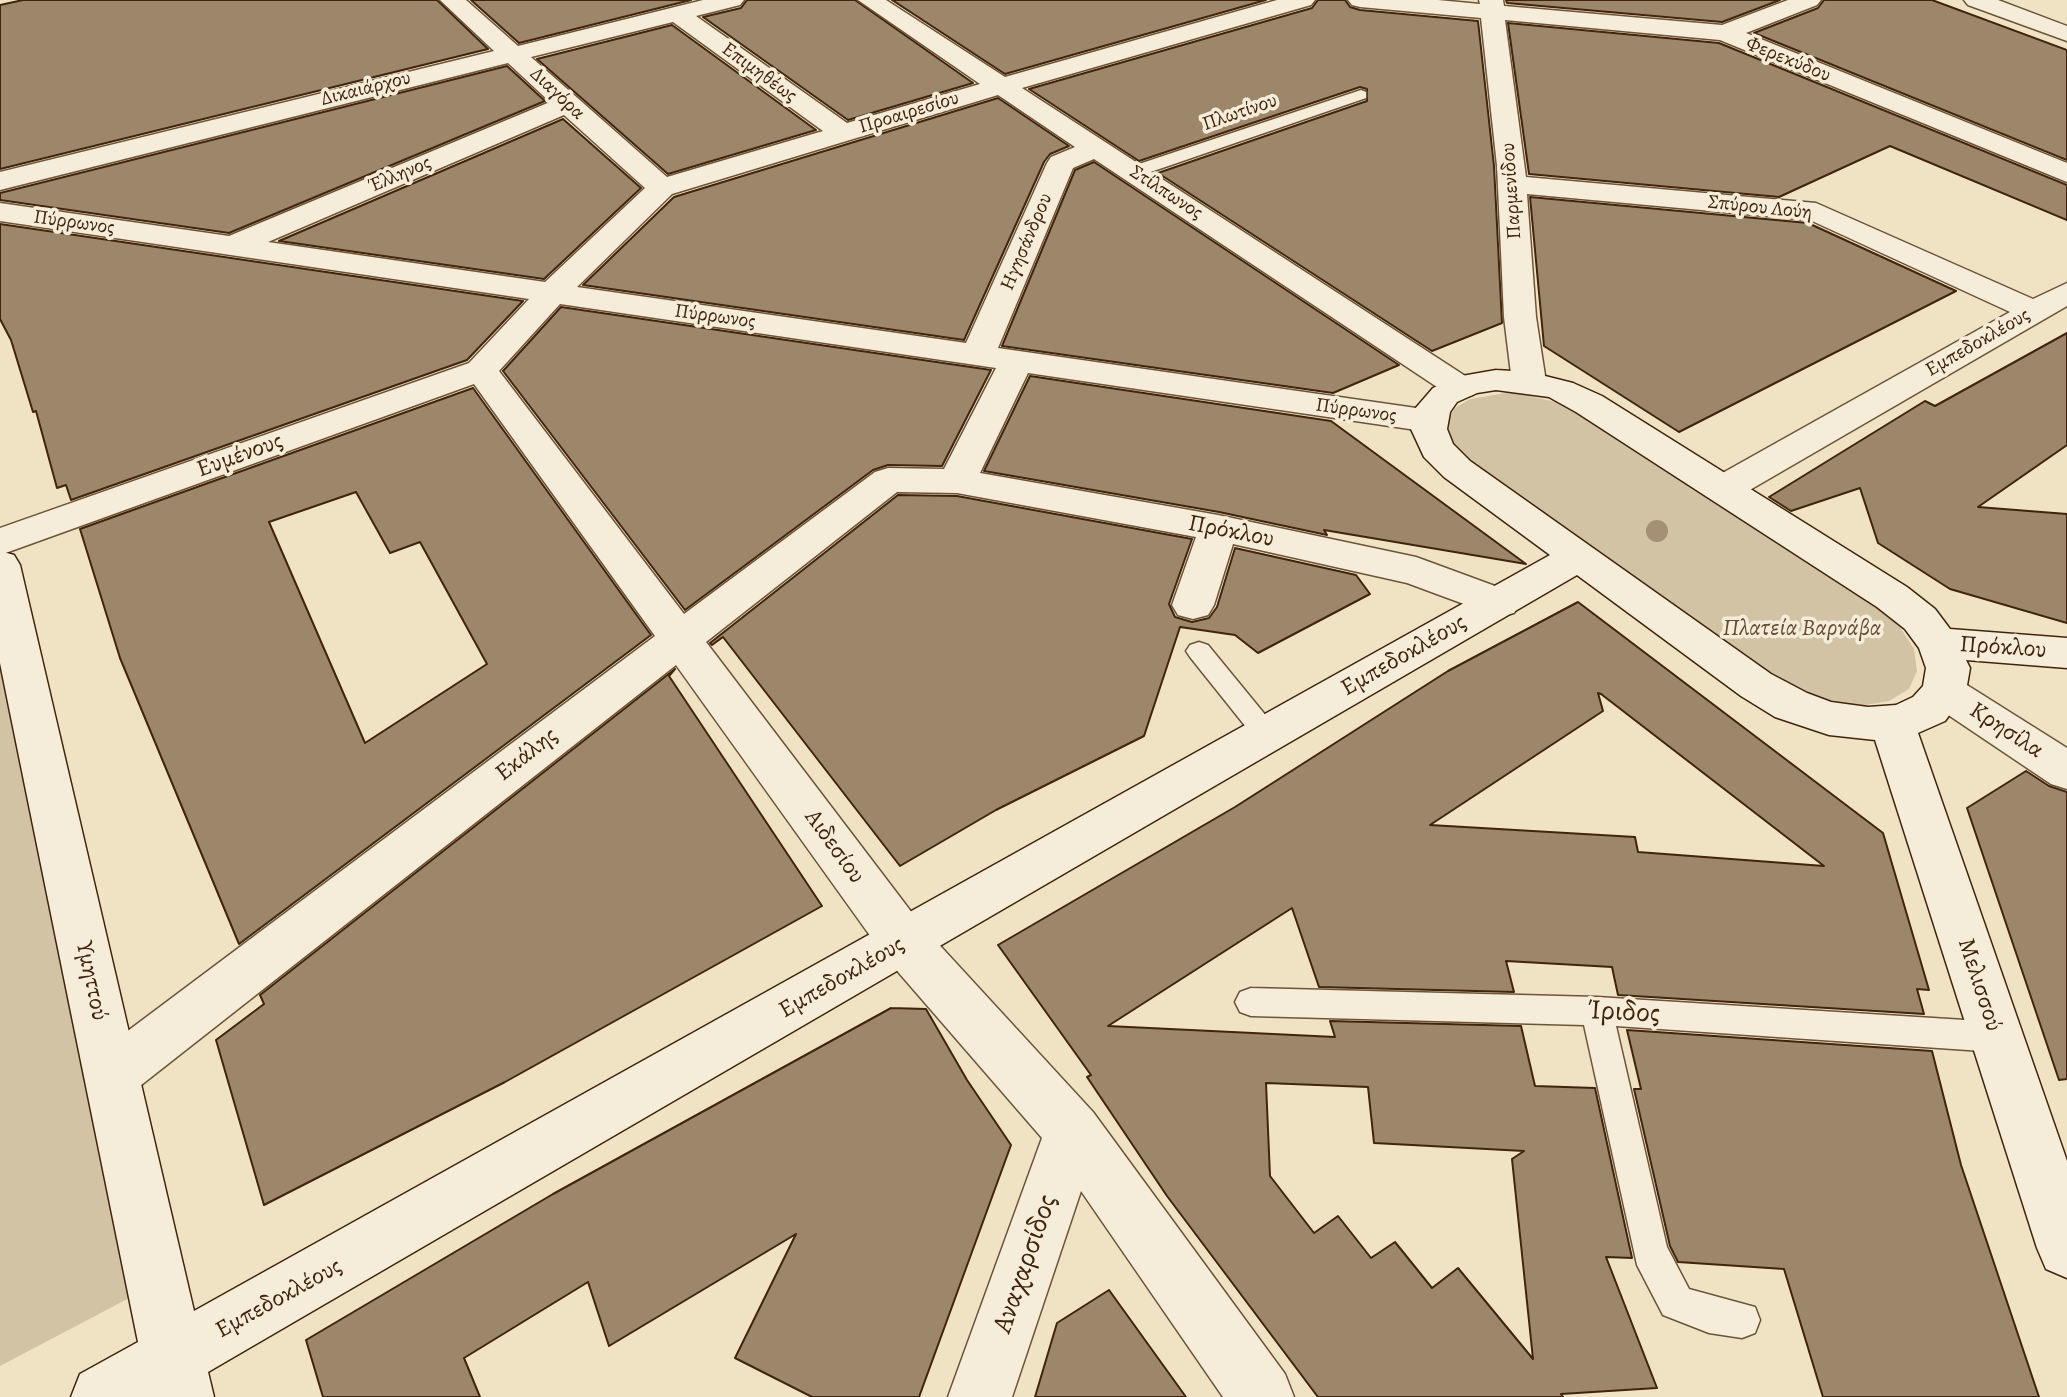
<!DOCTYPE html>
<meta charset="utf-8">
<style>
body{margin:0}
canvas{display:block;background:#f0e3c4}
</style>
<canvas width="2067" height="1397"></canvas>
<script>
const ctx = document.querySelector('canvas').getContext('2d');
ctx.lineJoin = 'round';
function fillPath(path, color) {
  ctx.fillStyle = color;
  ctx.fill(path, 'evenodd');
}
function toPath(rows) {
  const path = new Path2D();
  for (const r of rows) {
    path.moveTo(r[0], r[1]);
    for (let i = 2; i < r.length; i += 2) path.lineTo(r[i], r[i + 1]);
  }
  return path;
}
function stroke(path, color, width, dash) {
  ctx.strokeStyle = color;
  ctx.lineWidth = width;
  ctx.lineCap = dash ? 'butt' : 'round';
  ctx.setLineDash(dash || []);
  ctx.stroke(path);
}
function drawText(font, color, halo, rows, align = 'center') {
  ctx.font = font + ' Alegreya,serif';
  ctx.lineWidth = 7;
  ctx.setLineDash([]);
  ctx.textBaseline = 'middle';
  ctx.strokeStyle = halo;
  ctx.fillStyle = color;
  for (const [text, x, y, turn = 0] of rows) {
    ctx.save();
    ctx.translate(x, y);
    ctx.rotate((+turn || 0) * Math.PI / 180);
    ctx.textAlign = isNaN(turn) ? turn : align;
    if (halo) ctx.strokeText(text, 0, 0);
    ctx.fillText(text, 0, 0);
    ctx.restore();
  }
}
fillPath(toPath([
 [1511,392,1556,402,1576,413,1877,608,1900,627,1914,649,1917,671,1909,689,1889,701,1860,706,1827,703,1794,691,1467,462,1453,448,1447,433,1447,420,1455,408,1470,399],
 [0,597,154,1285,0,1366]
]), '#d2c3a5');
const building = toPath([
 [23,0,437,0,488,49,0,169,0,5,23,0],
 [471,0,691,0,519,43,471,0],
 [747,0,855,0,973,83,848,120,703,17,741,8,747,0],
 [892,0,1266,0,1005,74,892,0],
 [1318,0,1345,0,1350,7,1360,10,1478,21,1494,166,1502,323,1432,351,1158,173,1367,101,1367,89,1360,87,1139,161,1029,89,1312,8,1318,0],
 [1506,0,1780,0,1722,22,1507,3,1506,0],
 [1824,0,1932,0,2067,50,2067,160,1754,33,1818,8,1824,0],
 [1508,23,1719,43,2067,185,2067,220,1890,146,1779,197,1529,174,1508,23],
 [672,25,816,130,668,174,537,59,672,25],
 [507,66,545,101,229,233,0,200,0,193,507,66],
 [998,98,1069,146,1050,154,1044,162,964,340,583,285,674,197,998,98],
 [563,119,641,188,544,279,279,241,563,119],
 [1094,162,1399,365,1333,393,1002,346,1075,170,1094,162],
 [1530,197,1808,223,1956,291,1679,432,1544,346,1530,197],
 [0,224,523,301,467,360,71,500,66,485,57,488,36,411,33,412,11,340,0,319,0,224],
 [561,307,991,370,942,466,888,465,873,470,685,610,503,371,561,307],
 [2067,333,2067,445,1978,507,2067,514,2067,623,1950,589,1878,543,1860,488,1791,511,1769,497,1925,401,1935,406,2067,333],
 [1030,376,1331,421,1526,564,1324,530,1327,535,1219,512,984,471,1030,376],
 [473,388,651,635,239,944,120,658,80,529,473,388],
 [356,492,390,553,420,542,487,664,365,743,269,522,356,492],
 [898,495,957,496,1192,539,1169,604,1175,617,1192,622,1209,618,1217,607,1235,548,1356,575,1370,594,1258,653,1235,635,1180,627,1144,736,996,810,900,866,723,637,712,645,710,643,898,495],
 [1578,602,1883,833,1929,990,1917,989,1924,1014,1618,995,1612,967,1506,961,1514,992,1319,987,1292,908,1108,1026,1335,1037,1330,1021,1521,1026,1535,1086,1595,1088,1632,1258,1606,1257,1657,1388,1561,1394,1563,1397,1318,1397,1167,1196,1087,1077,1091,1075,998,945,1235,807,1448,671,1578,602],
 [1598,693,1601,694,1824,866,1638,852,1635,837,1430,825,1603,711,1598,693],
 [1266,1083,1368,1087,1374,1143,1524,1151,1512,1159,1533,1359,1458,1268,1432,1288,1395,1242,1371,1258,1338,1216,1314,1233,1270,1176,1266,1083],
 [675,669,669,676,822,906,505,1082,264,1205,216,1040,264,1004,260,995,675,669],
 [2026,771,2049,786,2067,792,2067,1079,2059,1080,1967,808,2026,771],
 [891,1008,926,1009,967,1080,1011,1145,919,1397,812,1397,735,1358,796,1234,609,1346,588,1282,464,1358,480,1397,323,1397,306,1340,553,1194,891,1008],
 [1627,1030,1932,1051,1961,1165,2039,1397,1823,1397,1784,1269,1678,1262,1670,1246,1634,1089,1641,1089,1627,1030],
 [1109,1290,1186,1397,1035,1397,1057,1323,1109,1290]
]);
fillPath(building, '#9c876b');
stroke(building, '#41240b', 2);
const lane = toPath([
 [1361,90,1366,92,1366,98,1139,176,1127,176,1125,172,1127,168,1361,90],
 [1199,642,1208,645,1276,728,1280,735,1276,742,1267,745,1258,742,1190,657,1186,651,1190,645,1199,642],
 [1251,988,1597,997,1997,1022,2008,1027,2013,1037,2008,1047,1997,1052,1616,1026,1667,1247,1689,1289,1755,1307,1760,1320,1755,1333,1742,1338,1709,1333,1663,1315,1637,1265,1584,1025,1251,1016,1240,1012,1235,1002,1240,992,1251,988]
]);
const street = toPath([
 [440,0,466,0,518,46,703,0,744,0,740,5,696,16,847,123,980,84,858,0,886,0,1005,77,1277,0,1315,0,1311,5,1022,88,1473,381,1478,388,1473,395,1461,398,1449,395,1094,159,1073,168,998,348,1430,410,1443,413,1448,421,1443,429,1430,432,1028,373,980,473,1218,515,1416,557,1514,593,1520,603,1514,613,1499,617,1407,583,1233,544,1214,605,1208,615,1193,619,1178,615,1172,605,1196,537,957,493,897,492,706,642,922,926,1093,1112,1285,1374,1294,1397,1223,1397,1081,1191,1012,1397,948,1397,1042,1138,886,958,676,665,131,1093,112,1101,93,1093,84,1075,93,1057,655,636,474,384,0,555,0,528,469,363,529,299,0,221,0,203,229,236,550,102,508,63,0,190,0,172,494,51,440,0],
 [673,22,823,131,667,177,531,57,673,22],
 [998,95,1075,147,1051,157,1047,163,966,343,577,287,672,194,998,95],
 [564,115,645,188,545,282,268,242,564,115],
 [560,304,996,368,944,469,888,468,875,472,684,614,499,371,560,304],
 [1348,0,1438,0,1480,4,1479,0,1503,0,1504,6,1722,25,1788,0,1821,0,1817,5,1746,33,2067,163,2067,182,1720,40,1505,20,1526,177,1816,203,2033,299,2067,283,2067,306,1736,498,1723,501,1710,498,1704,489,1710,480,2010,312,1810,220,1527,194,1536,317,1546,382,1541,389,1529,392,1517,389,1512,382,1504,317,1497,166,1481,18,1360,7,1352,5,1348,0],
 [1964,0,1998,0,2067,26,2067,41,1968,5,1964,0],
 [1944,675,1959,680,2067,748,2067,789,2051,784,1929,702,1922,691,1929,680,1944,675]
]);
const secondary = toPath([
 [1496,370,1529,372,1573,383,1602,396,1907,587,1935,609,1950,629,2067,638,2067,668,1966,660,1970,668,1966,691,1959,702,1945,721,1918,733,2067,1161,2067,1278,2046,1269,2037,1248,1875,740,1829,735,1775,717,1741,696,1577,575,208,1372,214,1397,71,1397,80,1374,138,1342,0,663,0,551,14,555,20,565,194,1311,1550,555,1444,477,1424,457,1411,429,1414,410,1433,388,1456,377,1496,370],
 [1496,390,1549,397,1576,412,1877,607,1905,629,1919,648,1926,668,1923,686,1913,697,1896,705,1868,707,1831,702,1807,693,1771,674,1470,461,1453,444,1447,429,1450,412,1457,402,1477,393,1496,390]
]);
stroke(lane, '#6d5439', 3);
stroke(street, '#6d5439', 3);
stroke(secondary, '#41240b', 3);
fillPath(lane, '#f5edd9');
fillPath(street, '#f5edd9');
fillPath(secondary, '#f5edd9');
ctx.fillStyle = '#a49074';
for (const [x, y] of [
 [1657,531]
]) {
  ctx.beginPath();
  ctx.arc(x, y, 11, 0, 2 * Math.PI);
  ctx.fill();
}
drawText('20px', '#41240b', '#f5edd9', [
 ["Φερεκύδου",1788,60,22],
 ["Επιμηθέως",759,73,36],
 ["Δικαιάρχου",366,89,-14],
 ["Διαγόρα",557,94,43],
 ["Προαιρεσίου",909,113,-17],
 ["Πλωτίνου",1240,113,-19],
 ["Έλληνος",400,175,-23],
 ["Παρμενίδου",1512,191,-94],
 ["Στίλπωνος",1166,193,33],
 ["Σπύρου Λούη",1760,208,6],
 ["Πύρρωνος",74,223,8],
 ["Ηγησάνδρου",1027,242,-67],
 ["Πύρρωνος",715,317,8],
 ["Εμπεδοκλέους",1978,343,-30],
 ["Πύρρωνος",1356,411,8]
]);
drawText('24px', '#41240b', '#f5edd9', [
 ["Ευμένους",240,456,-20],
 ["Πρόκλου",1231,532,11],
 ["Πρόκλου",2003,648,4],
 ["Εμπεδοκλέους",1404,656,-30],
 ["Κρησίλα",2006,731,33],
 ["Εκάλης",527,755,-38],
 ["Αιδεσίου",834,847,54],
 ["Εμπεδοκλέους",842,978,-30],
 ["Υμηττού",91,981,78],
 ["Μελισσού",1979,985,72],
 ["Εμπεδοκλέους",279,1299,-29]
]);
drawText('italic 24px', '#654c32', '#f5edd9', [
 ["Πλατεία Βαρνάβα",1802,629]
]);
drawText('28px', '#41240b', '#f5edd9', [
 ["Ίριδος",1624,1013,3],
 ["Αναχαρσίδος",1026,1264,-71]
]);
</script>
